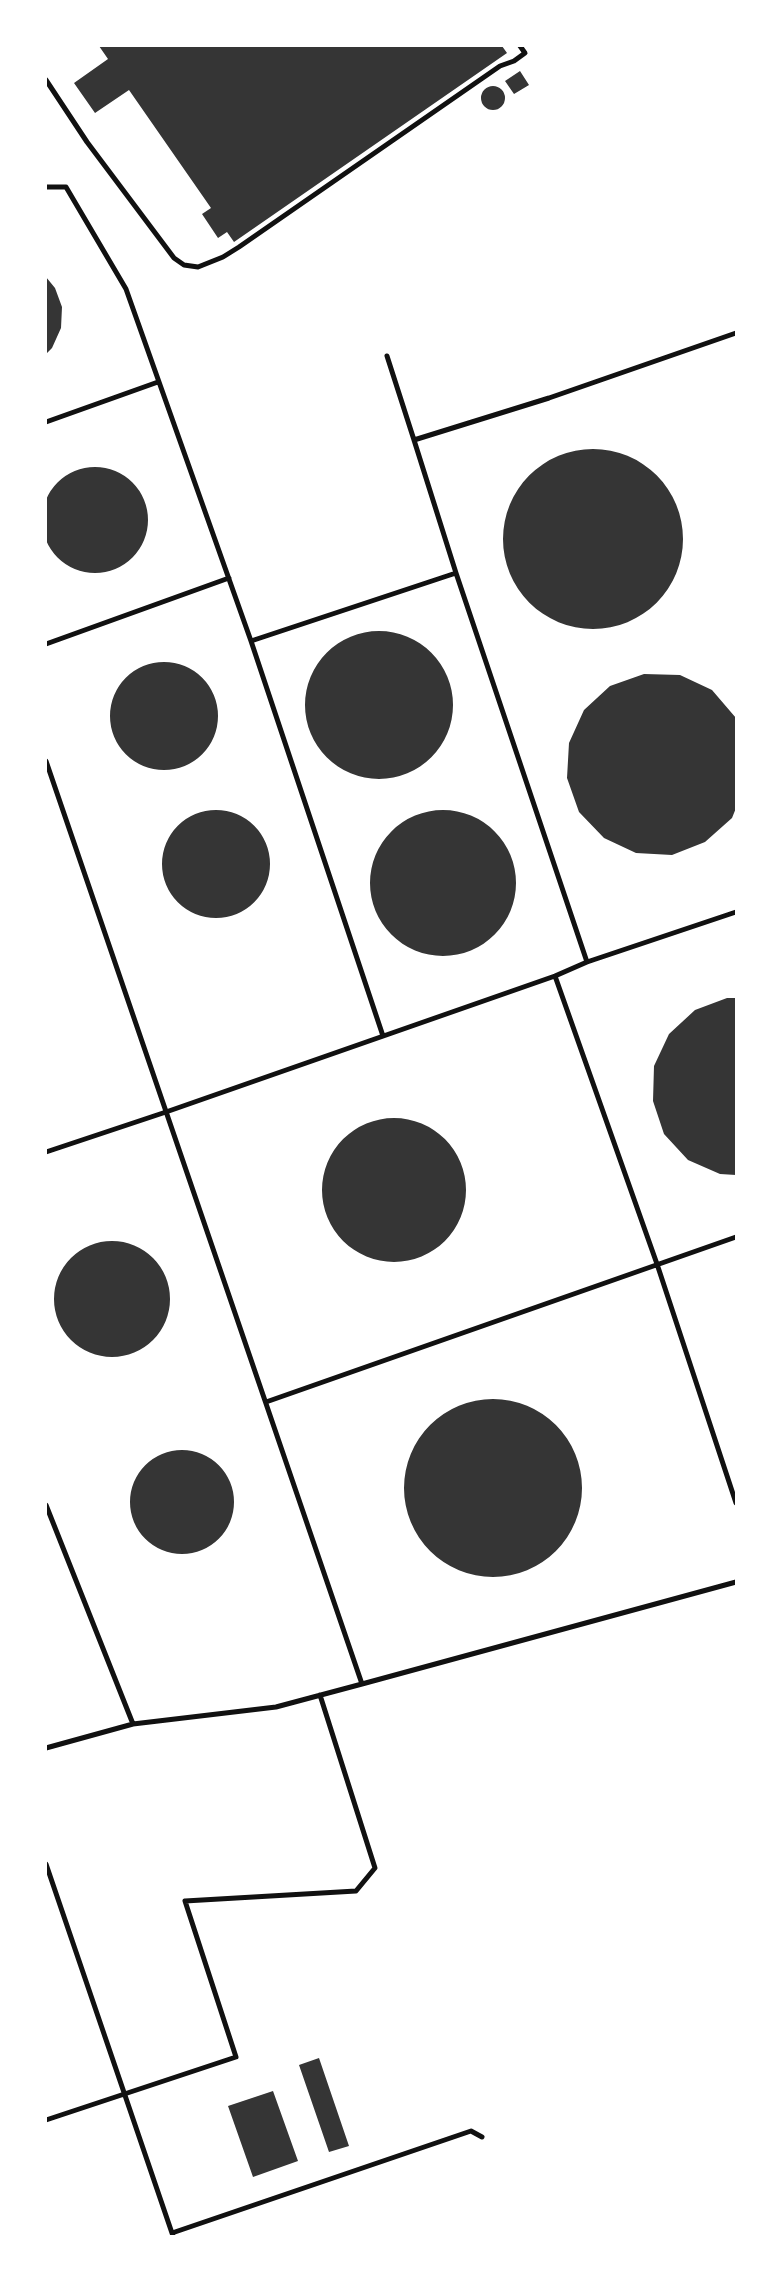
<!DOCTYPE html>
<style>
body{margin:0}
#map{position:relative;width:782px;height:2282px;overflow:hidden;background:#fff;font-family:Literata,serif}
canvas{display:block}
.frame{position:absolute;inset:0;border:47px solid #fff;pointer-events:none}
</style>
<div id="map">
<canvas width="782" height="2282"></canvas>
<div class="frame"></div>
</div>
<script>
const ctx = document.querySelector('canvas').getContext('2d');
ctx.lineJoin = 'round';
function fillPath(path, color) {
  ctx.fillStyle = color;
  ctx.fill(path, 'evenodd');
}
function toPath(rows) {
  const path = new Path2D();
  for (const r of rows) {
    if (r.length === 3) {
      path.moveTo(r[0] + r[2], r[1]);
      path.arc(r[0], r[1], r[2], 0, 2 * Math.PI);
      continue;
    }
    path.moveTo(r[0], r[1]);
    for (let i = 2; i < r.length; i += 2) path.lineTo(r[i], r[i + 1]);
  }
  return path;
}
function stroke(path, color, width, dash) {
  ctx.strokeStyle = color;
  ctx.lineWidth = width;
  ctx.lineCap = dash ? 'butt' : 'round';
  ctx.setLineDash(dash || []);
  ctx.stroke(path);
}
fillPath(toPath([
 [99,46,502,46,507,53,234,242,227,232,218,238,202,214,211,208,129,90,95,113,74,83,108,59],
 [520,71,529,85,514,94,505,81],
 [493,98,12],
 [46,277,55,288,62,307,61,328,52,348,46,354],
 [593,539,90],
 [95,520,53],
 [379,705,74],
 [164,716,54],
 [644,674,680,675,712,690,736,718,736,808,732,818,705,842,672,855,636,853,604,838,579,812,567,778,569,743,584,710,610,686],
 [443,883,73],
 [216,864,54],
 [727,998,736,998,736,1175,720,1174,688,1160,664,1134,653,1101,654,1066,669,1034,695,1010],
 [394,1190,72],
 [112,1299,58],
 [493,1488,89],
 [182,1502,52],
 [319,2058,349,2146,329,2152,299,2065],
 [273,2091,298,2161,253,2177,228,2106]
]), '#353535');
stroke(toPath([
 [46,80,87,142,174,258,184,265,198,267,223,257,239,247,500,66,514,61,525,53,520,46],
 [46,187,66,187,126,289,251,641],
 [387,356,414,440],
 [46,422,158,382],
 [46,644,229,578],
 [46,761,362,1684,736,1582],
 [587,962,456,573,414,440,549,398,736,333],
 [555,976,657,1264,736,1503],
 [383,1036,251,641,456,573],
 [46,1152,166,1112,555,976,587,962,736,912],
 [266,1402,736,1237],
 [46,1505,133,1724,276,1707,362,1684],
 [46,1748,133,1724],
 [46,1864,173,2236],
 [46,2120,236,2057,185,1901,356,1891,375,1868,320,1695],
 [172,2233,471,2131,482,2137]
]), '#111', 5);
</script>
